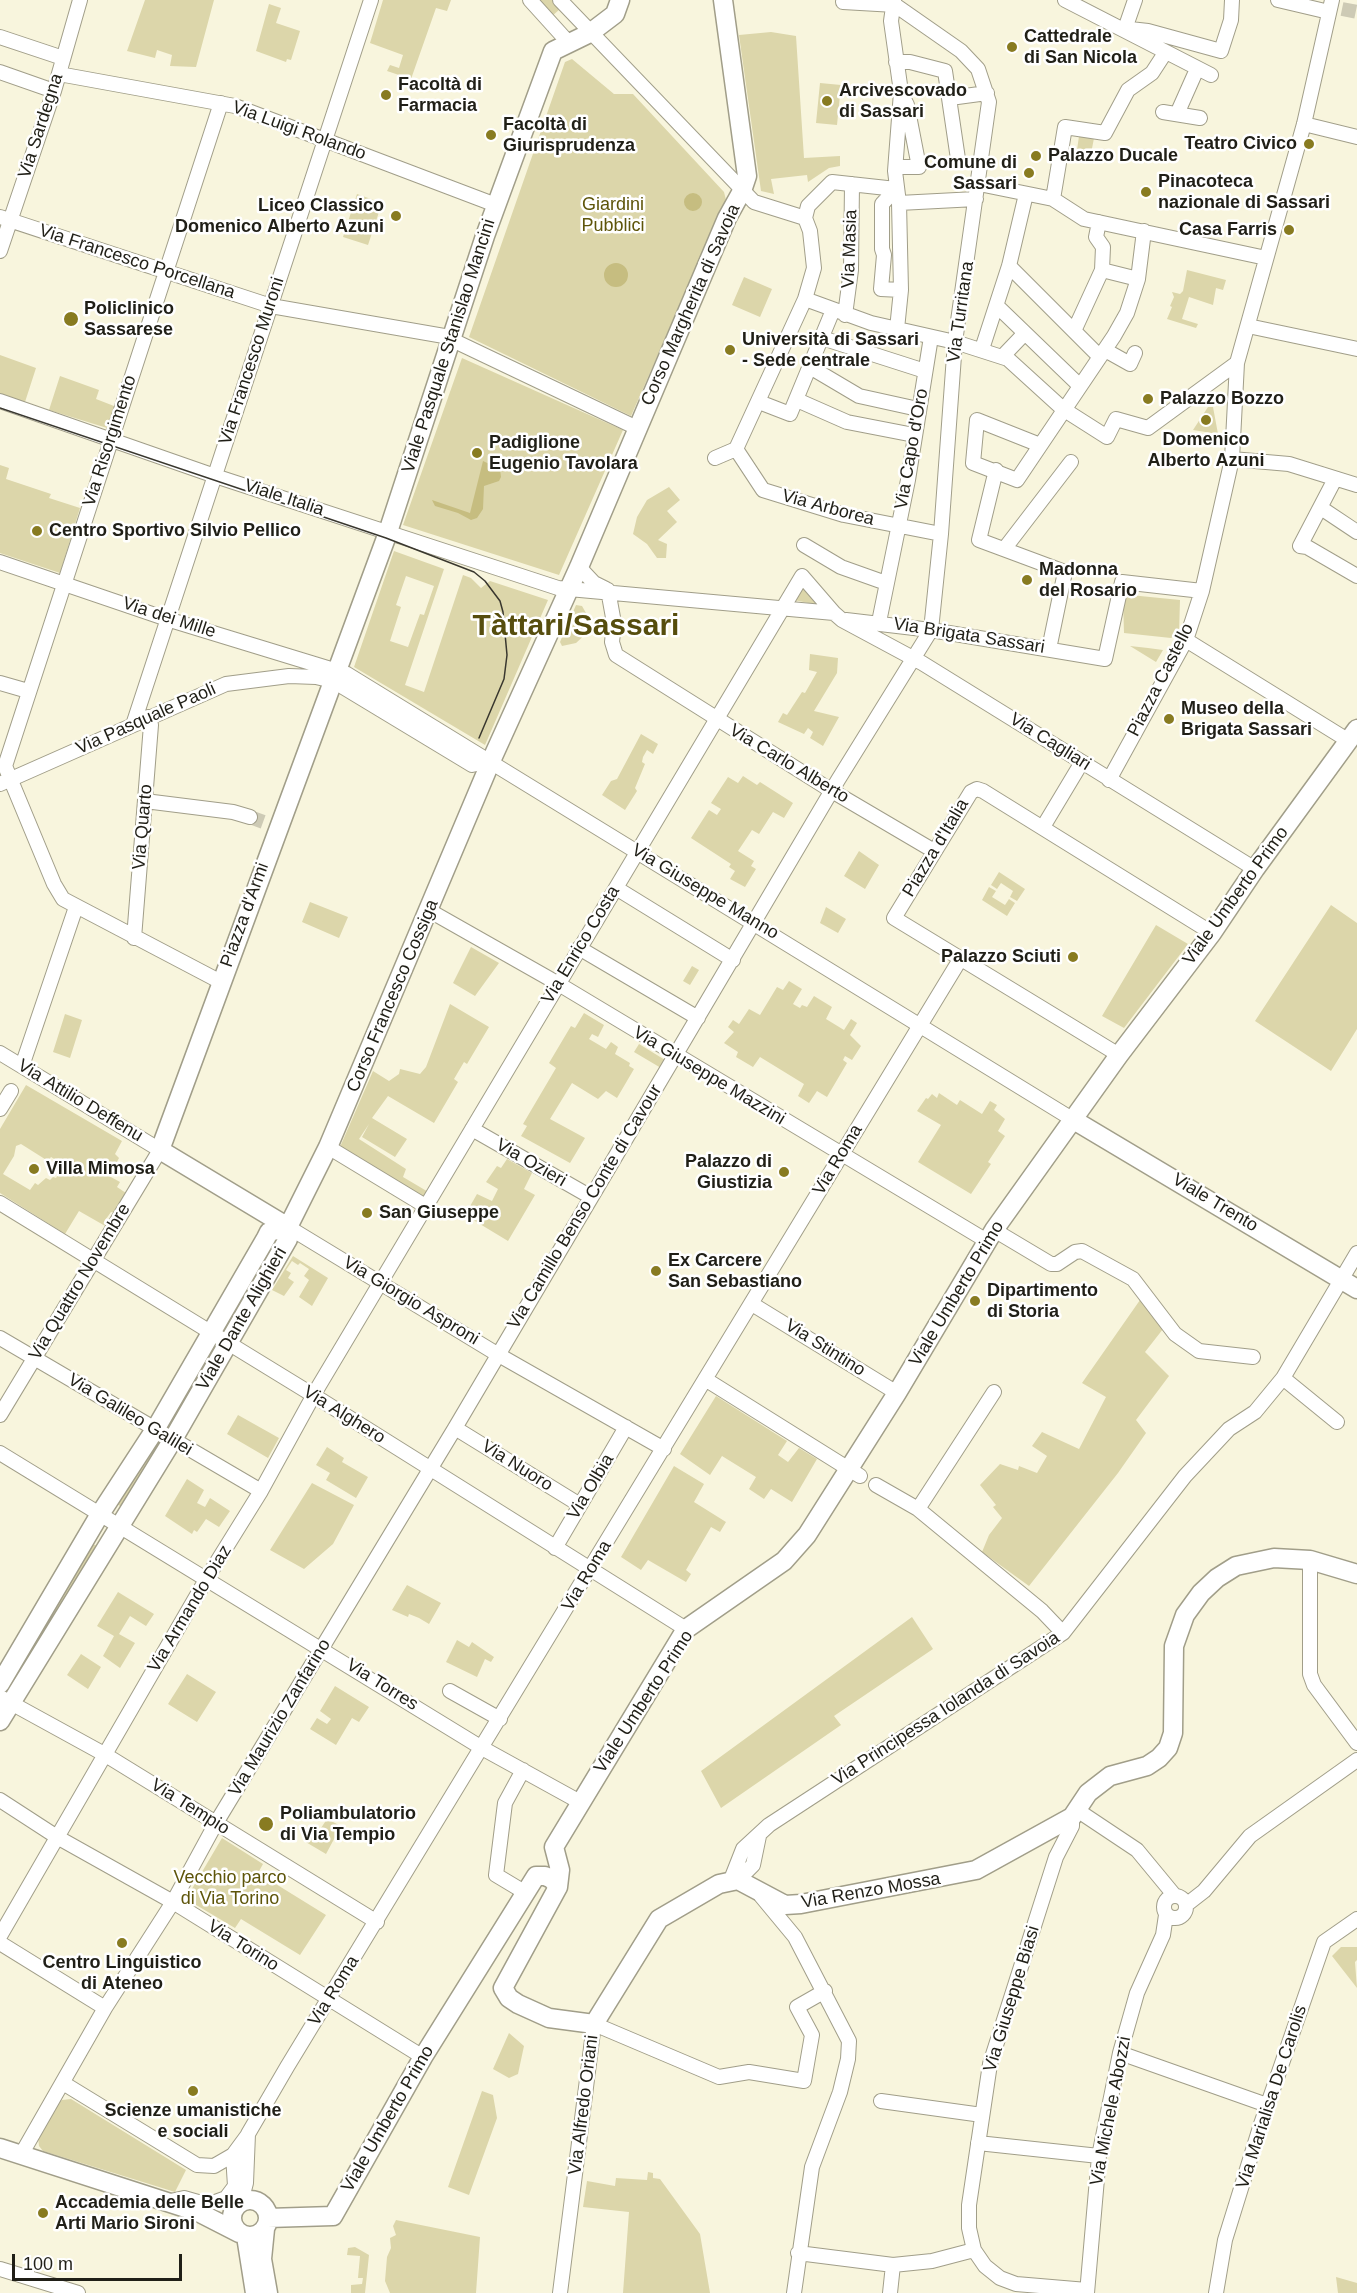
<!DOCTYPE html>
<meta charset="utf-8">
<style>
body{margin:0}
#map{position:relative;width:1357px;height:2293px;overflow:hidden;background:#f8f5dd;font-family:Arial,sans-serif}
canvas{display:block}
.scale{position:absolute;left:12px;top:2254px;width:170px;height:27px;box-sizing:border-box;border:3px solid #201f17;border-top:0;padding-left:8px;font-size:18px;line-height:21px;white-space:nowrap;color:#201f17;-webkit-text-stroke:4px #fff;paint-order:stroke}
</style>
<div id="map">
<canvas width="1357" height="2293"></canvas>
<div class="scale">100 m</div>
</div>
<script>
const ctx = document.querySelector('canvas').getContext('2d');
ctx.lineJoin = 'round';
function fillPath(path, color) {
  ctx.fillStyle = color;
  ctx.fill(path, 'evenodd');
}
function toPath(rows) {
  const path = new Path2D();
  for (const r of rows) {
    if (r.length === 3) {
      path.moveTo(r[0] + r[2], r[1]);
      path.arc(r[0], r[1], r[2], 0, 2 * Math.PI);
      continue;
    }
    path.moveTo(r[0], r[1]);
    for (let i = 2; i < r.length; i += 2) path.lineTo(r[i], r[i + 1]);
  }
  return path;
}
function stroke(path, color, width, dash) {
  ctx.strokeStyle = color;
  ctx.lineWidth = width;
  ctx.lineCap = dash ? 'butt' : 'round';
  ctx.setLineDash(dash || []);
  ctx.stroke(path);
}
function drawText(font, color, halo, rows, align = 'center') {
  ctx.font = font + ' Arial,sans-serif';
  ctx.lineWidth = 5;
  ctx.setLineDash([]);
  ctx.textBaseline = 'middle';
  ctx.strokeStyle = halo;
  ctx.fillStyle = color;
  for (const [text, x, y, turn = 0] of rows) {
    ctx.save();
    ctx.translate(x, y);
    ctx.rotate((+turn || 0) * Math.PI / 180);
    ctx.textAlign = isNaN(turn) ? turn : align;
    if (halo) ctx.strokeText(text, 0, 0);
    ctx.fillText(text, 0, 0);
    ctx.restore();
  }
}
fillPath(toPath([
 [145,0,214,0,196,67,170,66,172,55,157,50,155,58,127,51],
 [383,0,451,0,447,11,436,8,411,79,387,71,390,65,399,68,403,55,370,43],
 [536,0,552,0,560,9,551,17],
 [269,4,281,8,276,23,300,31,291,60,287,59,286,62,256,51],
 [771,32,796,36,804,158,840,156,840,166,829,168,808,182,807,175,771,179,774,194,761,191,739,35],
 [572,59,614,94,633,94,724,192,726,200,631,416,469,337,565,62],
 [820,83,841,85,837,125,816,123],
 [1079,136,1094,138,1090,159,1076,157],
 [357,194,382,203,368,245,343,237],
 [1187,270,1226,280,1223,290,1216,288,1213,305,1189,297,1182,319,1198,324,1196,328,1167,319,1172,307,1170,306,1174,297,1172,292,1180,294,1183,291],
 [744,277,772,289,760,317,732,305],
 [0,355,36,368,25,402,0,394],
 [462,358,623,430,559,575,403,525],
 [60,376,99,390,96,399,114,406,107,428,49,410],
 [1208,407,1213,407,1218,434,1193,430],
 [0,465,9,468,6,479,51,494,49,498,80,508,60,573,0,553],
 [669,487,680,500,667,511,677,522,658,540,667,544,666,558,657,558,647,544,633,534,637,517,647,500],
 [394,551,444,569,405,685,424,692,463,575,471,578,481,588,490,581,548,600,485,745,354,667],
 [406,576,434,586,424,615,420,614,408,647,390,641,401,607,396,605],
 [802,587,807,588,819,602,818,605,794,600],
 [1130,595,1180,600,1179,634,1171,638,1124,633,1123,600],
 [576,605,582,606,586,613,588,623,584,627,588,632,576,643,562,646,560,642],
 [1130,646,1148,648,1163,650,1156,662],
 [810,654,838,658,837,673,814,711,839,717,823,746,810,738,813,732,808,728,804,734,778,722,783,713,787,715,802,692,805,693,817,672,809,670],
 [641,734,658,744,653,754,647,750,643,757,642,762,645,764,635,788,637,791,625,810,602,795,611,781,617,779],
 [743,776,757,785,760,782,793,803,784,818,773,812,759,834,752,830,738,851,754,861,751,866,756,869,745,887,730,879,735,871,729,867,731,864,691,838,709,810,717,815,721,809,711,803,728,777,738,783],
 [859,851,879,865,865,889,844,876],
 [999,872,1025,889,1017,901,1010,897,1013,891,1001,883,997,889,991,885],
 [989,887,996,891,992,897,1005,905,1009,899,1015,903,1007,916,982,900],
 [310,902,348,917,339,938,302,922],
 [1331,905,1357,923,1357,1029,1331,1071,1255,1021],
 [826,907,846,919,838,933,820,923],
 [1156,925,1188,944,1124,1028,1102,1016],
 [471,947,499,963,475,996,453,983],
 [692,966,699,970,690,985,683,981],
 [789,981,802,989,793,1004,800,1008,802,1005,807,1007,814,996,832,1007,826,1019,844,1030,851,1019,857,1023,850,1035,861,1046,852,1060,845,1056,843,1060,847,1063,827,1097,817,1091,809,1103,798,1096,804,1084,760,1057,753,1067,736,1057,738,1052,724,1043,734,1032,728,1027,733,1020,739,1024,749,1009,760,1015,777,987,783,990],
 [450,1004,489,1027,467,1064,464,1062,454,1079,458,1082,434,1123,388,1096,372,1118,407,1139,395,1157,362,1137,369,1124,359,1139,406,1169,403,1177,430,1193,426,1199,340,1147,373,1071,389,1081,399,1074,400,1069,420,1074,426,1067],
 [584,1013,604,1025,598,1037,592,1034,589,1039,606,1049,611,1042,618,1047,615,1054,630,1063,629,1066,634,1069,617,1098,606,1091,598,1099,572,1083,550,1119,585,1138,570,1163,521,1136,527,1126,523,1124,556,1068,549,1063,571,1026,575,1028],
 [65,1014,82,1020,70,1058,53,1052],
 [639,1044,665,1060,661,1068,634,1052],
 [26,1085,122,1141,115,1154,119,1158,109,1176,120,1182,117,1187,126,1193,115,1213,111,1212,106,1219,107,1227,79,1211,65,1234,0,1193,0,1129],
 [21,1144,48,1161,51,1157,64,1165,56,1178,53,1177,50,1180,46,1178,38,1185,35,1183,30,1190,3,1174,14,1156,16,1146],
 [939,1093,957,1105,960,1100,982,1114,990,1101,997,1105,994,1110,1005,1119,998,1131,1005,1136,988,1162,991,1164,971,1194,918,1162,941,1125,917,1111,926,1098,928,1099,932,1094,937,1098],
 [507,1159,532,1173,524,1189,535,1195,508,1241,465,1215,477,1194,492,1201,498,1189,486,1182,497,1166,501,1168],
 [271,1242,280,1247,229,1331,220,1325],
 [293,1256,328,1278,312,1306,299,1297,309,1280,304,1276,309,1269,300,1263,298,1265,292,1261,286,1270,291,1273,288,1278,294,1282,284,1296,272,1290],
 [1140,1300,1163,1329,1145,1352,1169,1376,1136,1420,1146,1433,1118,1473,1029,1586,982,1552,989,1535,1002,1518,993,1507,996,1505,980,1485,1000,1464,1018,1470,1019,1466,1037,1473,1047,1456,1032,1446,1042,1432,1079,1449,1106,1397,1082,1383],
 [211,1338,221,1343,177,1419,167,1413],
 [716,1396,787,1441,778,1455,788,1462,799,1448,817,1459,792,1502,771,1489,764,1499,749,1489,756,1477,722,1456,710,1475,680,1454],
 [238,1415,279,1438,268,1458,227,1434],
 [150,1445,161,1452,124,1509,113,1501],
 [327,1447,344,1458,342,1462,368,1477,356,1498,326,1480,330,1473,316,1465],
 [674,1466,704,1484,694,1502,726,1522,720,1532,711,1527,686,1570,691,1574,686,1582,648,1560,641,1570,621,1557],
 [187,1479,204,1490,197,1503,205,1507,210,1498,230,1511,219,1527,206,1519,197,1532,194,1530,192,1534,165,1516],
 [312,1483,354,1505,333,1544,304,1569,270,1550],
 [90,1542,100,1548,20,1678,9,1671],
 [407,1585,441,1603,429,1624,419,1618,409,1614,408,1617,392,1610],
 [118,1592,154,1614,146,1626,130,1616,119,1634,135,1643,120,1668,103,1656,114,1636,97,1626],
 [912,1617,933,1649,834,1716,841,1725,721,1808,701,1771],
 [457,1640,469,1647,472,1642,494,1657,491,1662,485,1659,477,1677,446,1662],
 [81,1654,101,1667,88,1689,67,1675],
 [187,1674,216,1692,197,1722,168,1704],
 [335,1686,369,1707,359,1722,352,1718,336,1745,310,1729,317,1718,327,1724,331,1719,320,1711],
 [327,1819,341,1826,326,1854,304,1841,312,1827,319,1831],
 [222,1838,263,1864,258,1873,326,1915,300,1955,241,1919,235,1928,186,1899],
 [1341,1947,1357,1947,1357,1960,1355,1962,1357,1988,1332,1956],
 [509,2033,524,2046,518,2074,509,2078,493,2069],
 [482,2091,493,2095,497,2118,469,2195,448,2187],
 [71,2099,186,2170,175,2192,43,2151,39,2146,38,2137,55,2106,62,2100],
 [648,2172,653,2173,653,2178,660,2179,700,2234,710,2293,623,2293,629,2212,583,2207,587,2181,615,2186,616,2178,647,2180],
 [396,2220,480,2237,476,2293,390,2293,385,2281,387,2257,391,2248,390,2238,396,2235,393,2226],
 [355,2247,369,2255,365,2293,351,2293,351,2285,362,2284,363,2278,358,2278,360,2256,347,2255,348,2248],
 [1336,2277,1357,2283,1357,2293,1338,2293]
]), '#dcd6aa');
fillPath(toPath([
 [693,202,9],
 [616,275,12],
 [483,461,500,469,501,477,499,481,484,486,483,509,477,518,471,520,458,513,435,506,432,500,470,513]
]), '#c6bd80');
stroke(toPath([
 [1342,9,1357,12],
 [250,817,269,824]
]), '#cdcab5', 14, [14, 7]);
const minor = toPath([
 [530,0,568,42],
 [560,0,754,202,805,218,810,231,814,268,805,299,736,449,715,458],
 [894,0,891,21,901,92,895,171,899,203,901,290,897,329],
 [1065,0,1211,75],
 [1278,0,1329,12],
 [843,2,895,5],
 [1125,29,1135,0],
 [1130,29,1148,31,1221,51,1231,20,1232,0],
 [0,37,63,58],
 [896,62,910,62,945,71,958,159],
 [0,72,54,91],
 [59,74,235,106,496,205],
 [950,98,987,93],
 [1163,112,1200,118],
 [1177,114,1197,69],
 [1304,124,1357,137],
 [896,167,919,167,907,105,903,97],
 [979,184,1053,199,1084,219,1266,258],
 [896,189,882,204,882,249,884,255,881,289,901,290],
 [1053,199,1065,127,1105,133,1128,90,1152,73,1165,53],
 [899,203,976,199],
 [0,217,271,306,444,336,637,428],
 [805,218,808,206,832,182,896,189],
 [0,251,54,91,80,0],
 [1009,266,1100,357],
 [1102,270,1138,279],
 [805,299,871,323,955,342,1008,359,1063,409,1107,437,1116,419,1148,428,1237,363],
 [997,306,1080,386],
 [845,315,851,270,852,184],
 [1248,326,1357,349],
 [1074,331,1102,270,1103,247,1096,237,1099,222],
 [822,338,925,371],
 [982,349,1009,266,1026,194],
 [1105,350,1130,364,1135,353],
 [1002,357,1025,333],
 [810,367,859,396,918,409],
 [797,400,847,422,914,435],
 [0,401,215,476,558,588,834,613,842,620,922,663,1255,869],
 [759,402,790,414,833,310],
 [1040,445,977,420,973,463,1017,480,1114,336,1127,313,1138,279,1144,231],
 [736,449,763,490,844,515,941,534],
 [1232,459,1289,464,1357,485],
 [996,470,979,540,1065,572,1049,649],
 [1335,479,1300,546,1307,547,1357,576],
 [1321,508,1357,532],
 [804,545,841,567,886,583],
 [1005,548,1071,462],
 [0,562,167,619,347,674,1072,1119],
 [579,567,594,583,606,589],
 [608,590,614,623,612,642,616,655,832,791,934,851],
 [846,620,931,630,1105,659,1122,582,1202,591],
 [879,622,908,480,931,337],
 [1186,640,1349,741],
 [0,683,28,691],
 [134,722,371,0],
 [1109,780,1186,640,1202,591,1232,459,1237,363,1304,124,1332,0],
 [0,784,226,684,289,676,316,677,333,681,472,765,491,761],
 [145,801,233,812,250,817],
 [1043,827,1082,762],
 [616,888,733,960],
 [430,911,557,983,987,1241],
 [134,938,151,725,148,717],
 [579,948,698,1018],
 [221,982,63,899,54,884,5,766,221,103],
 [0,1053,160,1150,0,1415],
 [1119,1055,894,918,971,792,977,789,983,791,1212,933],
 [22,1066,76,907],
 [0,1109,11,1091],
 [472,1129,591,1197],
 [328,1147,427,1207],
 [0,1203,313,1395,686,1629],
 [288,1227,497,1354,664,1449],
 [994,1230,1051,1264,1057,1264,1075,1252,1082,1251,1133,1279,1175,1334,1199,1351,1253,1357],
 [752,1304,897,1393],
 [0,1338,261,1491],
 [1283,1378,1337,1422],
 [705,1379,860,1476],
 [455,1428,580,1505],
 [0,1453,482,1748,580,1802],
 [876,1485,918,1509,1042,1611,1063,1633],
 [918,1509,994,1392],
 [555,1548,626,1427],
 [1310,1560,1310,1674,1314,1685,1357,1743],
 [450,1691,500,1719],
 [0,1697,104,1754,377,1922],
 [523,1770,505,1803,496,1875,526,1893],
 [0,1800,57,1837,173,1902,423,2057],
 [1077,1810,1137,1850,1175,1896],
 [1072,1817,1072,1826,1056,1857,990,2064,969,2205,969,2228,974,2250,985,2266,1000,2278,1016,2284,1087,2290],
 [738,1880,753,1865,759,1836],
 [730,1882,743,1849,769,1825,1063,1633,1185,1476,1229,1429,1255,1412,1283,1378,1357,1253],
 [1175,1907,11],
 [761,1896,795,1937,849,2041,848,2059,840,2092,812,2167,794,2293],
 [1186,1905,1204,1891,1250,1836,1357,1760],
 [0,1936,207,1578,261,1491,317,1389,802,576,834,613],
 [0,1943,105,2008],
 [1120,2053,1267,2105],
 [63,2083,197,2165,214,2166,233,2155,247,2136],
 [881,2101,982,2115],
 [978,2143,1099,2156],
 [21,2155,105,2008,173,1902,216,1823,455,1428,838,780,931,630,941,534,955,342,989,102,978,69,961,51,895,5],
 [166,2202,184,2198,198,2202,215,2202,226,2198,235,2186,233,2155],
 [241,2202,246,2183,248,2134,287,2067,961,958],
 [798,2253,893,2265,932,2261,974,2250],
 [0,2269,78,2293],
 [560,2293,594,2024,719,2077,749,2072,804,2081,812,2035,797,2007,825,1991],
 [890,2293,893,2265],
 [1087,2293,1099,2156,1120,2053,1137,1993,1163,1935,1166,1915],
 [1216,2293,1225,2240,1261,2124,1324,1942,1357,1919]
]);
const major = toPath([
 [1357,729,1255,869,1212,933,1119,1055,994,1230,897,1393,807,1535,784,1561,686,1629,554,1847,560,1870,558,1887,503,1988,509,1998,518,2004,549,2018,594,2024,659,1919,719,1884,738,1880,785,1905,801,1904,976,1870,1072,1817,1088,1793,1110,1776,1147,1766,1159,1758,1168,1748,1173,1733,1174,1646,1185,1615,1201,1593,1217,1578,1236,1566,1274,1558,1310,1560,1357,1574],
 [1072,1119,1357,1289],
 [288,1227,160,1150,386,538,485,236,553,51,590,33,615,14,620,0],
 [0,1684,100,1514,156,1428,266,1238,269,1232,288,1227],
 [0,1721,172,1441,288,1239,288,1227,328,1147,491,761,579,567,727,218,742,191,747,176,723,0],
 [0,2148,198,2212,239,2233],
 [250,2218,18],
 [268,2218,333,2216,423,2057,536,1876,545,1876,552,1879,558,1887],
 [265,2229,262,2259,268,2293],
 [246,2236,255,2293]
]);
stroke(minor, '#a19e89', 16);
stroke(major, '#a19e89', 21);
stroke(minor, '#fff', 14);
stroke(major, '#fff', 18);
stroke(toPath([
 [0,408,386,538,474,572,485,581,500,601,503,612,507,655,504,679,479,738]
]), '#39372e', 1.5);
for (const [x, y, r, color] of [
 [1012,47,6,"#887b21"],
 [386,95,6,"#887b21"],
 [827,101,6,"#887b21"],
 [491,135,6,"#887b21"],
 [1309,144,6,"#887b21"],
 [1036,156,6,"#887b21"],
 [1029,173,6,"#887b21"],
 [1146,192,6,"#887b21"],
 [396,216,6,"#887b21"],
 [1289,230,6,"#887b21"],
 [71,319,8,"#887b21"],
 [730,350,6,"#887b21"],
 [1148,399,6,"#887b21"],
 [1206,420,6,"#887b21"],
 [477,453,6,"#887b21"],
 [37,531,6,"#887b21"],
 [1027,580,6,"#887b21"],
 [1169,719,6,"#887b21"],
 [1073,957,6,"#887b21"],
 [34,1169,6,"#887b21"],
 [784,1172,6,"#887b21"],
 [367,1213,6,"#887b21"],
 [656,1271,6,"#887b21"],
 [975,1301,6,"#887b21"],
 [266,1824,8,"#887b21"],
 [122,1943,6,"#887b21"],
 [193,2091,6,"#887b21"],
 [43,2213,6,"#887b21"]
]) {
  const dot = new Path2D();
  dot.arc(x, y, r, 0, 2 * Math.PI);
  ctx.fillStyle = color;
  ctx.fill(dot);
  stroke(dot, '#fff', 2);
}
drawText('bold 18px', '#201f17', '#fff', [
 ["Cattedrale",1024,37],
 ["di San Nicola",1024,58],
 ["Facoltà di",398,85],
 ["Farmacia",398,106],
 ["Arcivescovado",839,91],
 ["di Sassari",839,112],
 ["Facoltà di",503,125],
 ["Giurisprudenza",503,146],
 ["Teatro Civico",1297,144,"right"],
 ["Palazzo Ducale",1048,156],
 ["Comune di",1017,163,"right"],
 ["Sassari",1017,184,"right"],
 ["Pinacoteca",1158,182],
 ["nazionale di Sassari",1158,203],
 ["Liceo Classico",384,206,"right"],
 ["Domenico Alberto Azuni",384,227,"right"],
 ["Casa Farris",1277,230,"right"],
 ["Policlinico",84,309],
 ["Sassarese",84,330],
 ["Università di Sassari",742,340],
 ["- Sede centrale",742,361],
 ["Palazzo Bozzo",1160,399],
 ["Domenico",1206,440,"center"],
 ["Alberto Azuni",1206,461,"center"],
 ["Padiglione",489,443],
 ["Eugenio Tavolara",489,464],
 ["Centro Sportivo Silvio Pellico",49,531],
 ["Madonna",1039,570],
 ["del Rosario",1039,591],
 ["Museo della",1181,709],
 ["Brigata Sassari",1181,730],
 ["Palazzo Sciuti",1061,957,"right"],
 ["Palazzo di",772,1162,"right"],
 ["Giustizia",772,1183,"right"],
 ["Villa Mimosa",46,1169],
 ["San Giuseppe",379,1213],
 ["Ex Carcere",668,1261],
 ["San Sebastiano",668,1282],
 ["Dipartimento",987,1291],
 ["di Storia",987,1312],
 ["Poliambulatorio",280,1814],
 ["di Via Tempio",280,1835],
 ["Centro Linguistico",122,1963,"center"],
 ["di Ateneo",122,1984,"center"],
 ["Scienze umanistiche",193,2111,"center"],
 ["e sociali",193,2132,"center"],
 ["Accademia delle Belle",55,2203],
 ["Arti Mario Sironi",55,2224]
], 'left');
drawText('18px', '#201f17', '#fff', [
 ["Via Sardegna",41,126,-72],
 ["Via Luigi Rolando",299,131,20],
 ["Via Masia",850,249,-88],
 ["Via Francesco Porcellana",137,262,18],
 ["Corso Margherita di Savoia",691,305,-66],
 ["Via Turritana",961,312,-82],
 ["Viale Pasquale Stanislao Mancini",449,346,-72],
 ["Via Francesco Muroni",252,361,-72],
 ["Via Risorgimento",110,441,-72],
 ["Via Capo d'Oro",912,449,-80],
 ["Viale Italia",284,498,18],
 ["Via Arborea",828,508,15],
 ["Via dei Mille",169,618,18],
 ["Via Brigata Sassari",969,636,9],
 ["Piazza Castello",1161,680,-63],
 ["Via Pasquale Paoli",146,719,-24],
 ["Via Cagliari",1050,742,32],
 ["Via Carlo Alberto",789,764,31],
 ["Via Quarto",143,827,-85],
 ["Piazza d'Italia",936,848,-59],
 ["Via Giuseppe Manno",705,892,31],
 ["Viale Umberto Primo",1236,896,-54],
 ["Piazza d'Armi",245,915,-70],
 ["Via Enrico Costa",581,945,-59],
 ["Corso Francesco Cossiga",393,996,-67],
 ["Via Giuseppe Mazzini",709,1076,31],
 ["Via Attilio Deffenu",80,1101,31],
 ["Via Roma",838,1160,-59],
 ["Via Ozieri",531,1163,30],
 ["Viale Trento",1215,1203,31],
 ["Via Camillo Benso Conte di Cavour",585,1207,-59],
 ["Via Quattro Novembre",80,1282,-59],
 ["Viale Umberto Primo",957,1294,-59],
 ["Via Giorgio Asproni",411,1301,31],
 ["Viale Dante Alighieri",242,1319,-60],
 ["Via Stintino",825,1348,32],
 ["Via Galileo Galilei",130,1415,31],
 ["Via Alghero",344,1415,32],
 ["Via Nuoro",517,1466,32],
 ["Via Olbia",591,1487,-59],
 ["Via Roma",587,1576,-59],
 ["Via Armando Diaz",190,1609,-59],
 ["Via Torres",382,1685,32],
 ["Viale Umberto Primo",644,1702,-57],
 ["Via Principessa Iolanda di Savoia",946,1709,-33],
 ["Via Maurizio Zanfarino",280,1718,-59],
 ["Via Tempio",190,1807,32],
 ["Via Renzo Mossa",871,1891,-10],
 ["Via Torino",243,1946,32],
 ["Via Roma",334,1991,-58],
 ["Via Giuseppe Biasi",1012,1999,-73],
 ["Via Marialisa De Carolis",1272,2097,-72],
 ["Via Alfredo Oriani",584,2105,-83],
 ["Via Michele Abozzi",1111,2111,-79],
 ["Viale Umberto Primo",388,2119,-60]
]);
drawText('18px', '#5e550a', '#fff', [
 ["Giardini",613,205],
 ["Pubblici",613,226],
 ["Vecchio parco",230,1878],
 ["di Via Torino",230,1899]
]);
drawText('bold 30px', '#564d0e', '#fff', [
 ["Tàttari/Sassari",576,627]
]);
</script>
